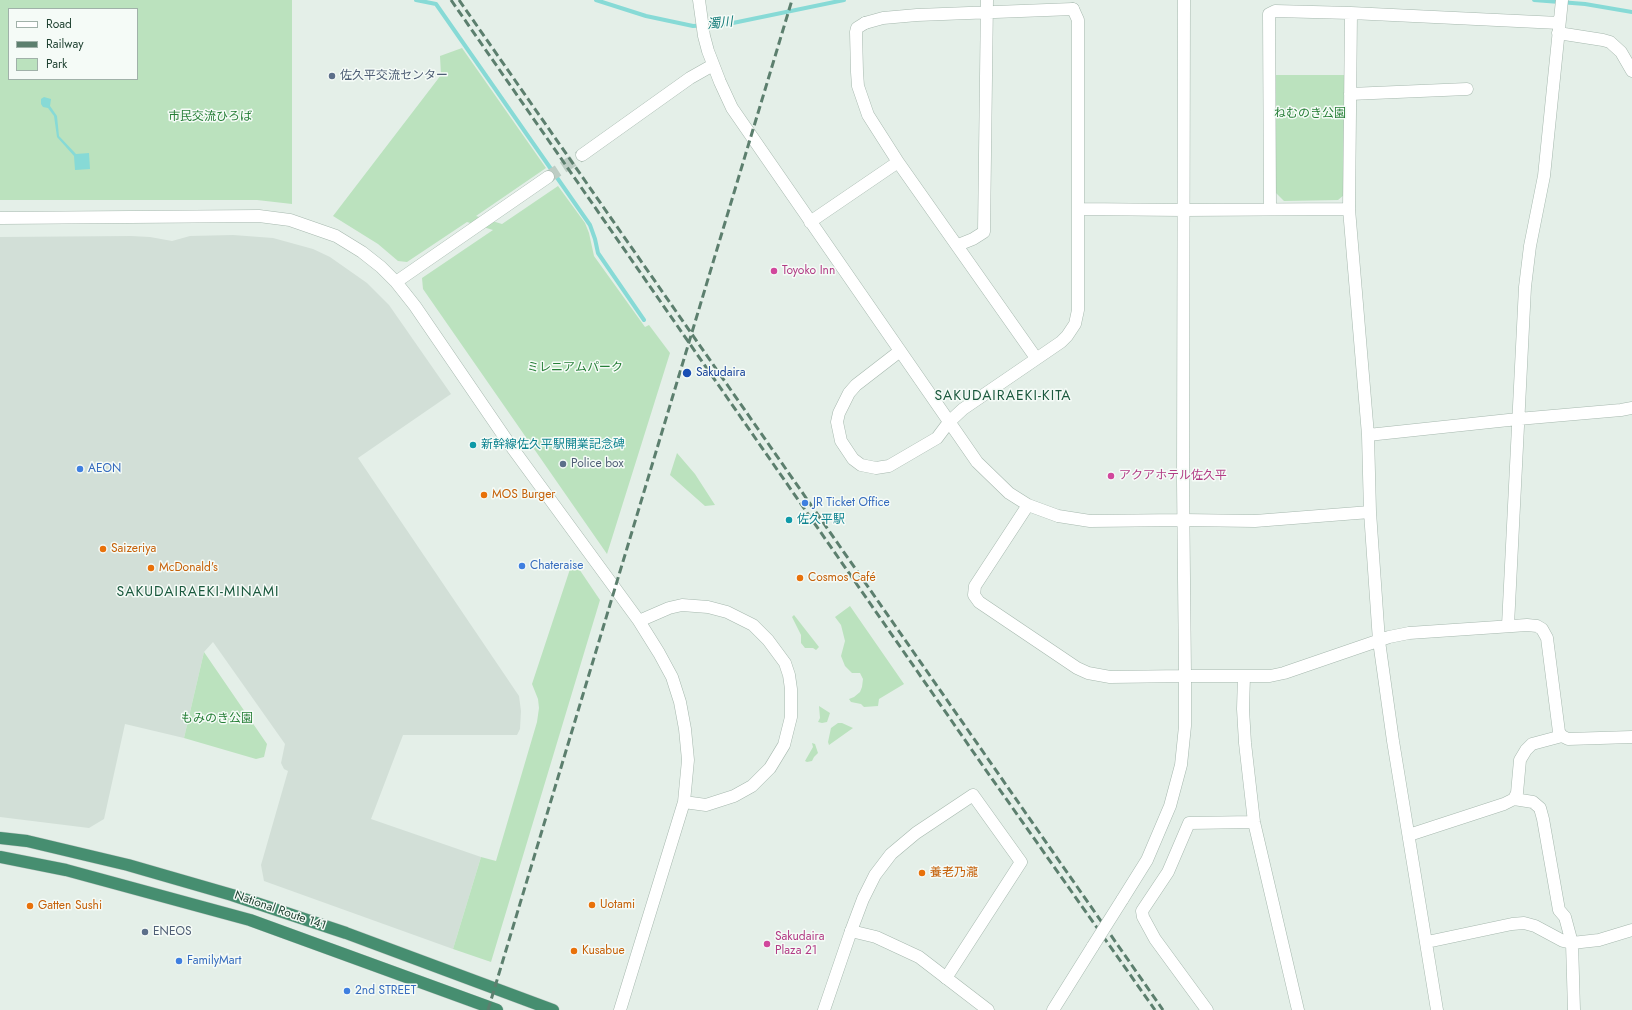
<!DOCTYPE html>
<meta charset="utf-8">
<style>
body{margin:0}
#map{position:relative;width:1632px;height:1010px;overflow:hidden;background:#e4efe8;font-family:Jost,sans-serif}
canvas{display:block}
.legend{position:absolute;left:8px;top:8px;width:130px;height:72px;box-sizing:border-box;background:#f5fbf7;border:1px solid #a0b1a9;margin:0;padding:5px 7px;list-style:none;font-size:12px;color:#214333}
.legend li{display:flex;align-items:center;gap:8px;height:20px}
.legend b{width:20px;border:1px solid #a0b1a9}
</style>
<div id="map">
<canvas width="1632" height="1010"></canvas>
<ul class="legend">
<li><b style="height:5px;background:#fff"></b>Road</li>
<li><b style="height:5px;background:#5c7f6e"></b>Railway</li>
<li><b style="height:11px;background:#bbe2be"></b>Park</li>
</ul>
</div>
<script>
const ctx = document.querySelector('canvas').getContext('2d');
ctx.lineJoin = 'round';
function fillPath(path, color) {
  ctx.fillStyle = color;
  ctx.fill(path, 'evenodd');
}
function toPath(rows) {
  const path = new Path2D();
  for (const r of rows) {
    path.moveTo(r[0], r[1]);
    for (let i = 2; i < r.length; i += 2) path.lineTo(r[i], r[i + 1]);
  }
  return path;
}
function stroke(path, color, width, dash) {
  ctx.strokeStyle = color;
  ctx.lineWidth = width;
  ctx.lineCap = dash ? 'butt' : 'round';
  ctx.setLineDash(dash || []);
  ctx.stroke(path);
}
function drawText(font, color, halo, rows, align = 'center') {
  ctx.font = font + ' Jost,"Noto Sans JP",sans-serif';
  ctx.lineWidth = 3;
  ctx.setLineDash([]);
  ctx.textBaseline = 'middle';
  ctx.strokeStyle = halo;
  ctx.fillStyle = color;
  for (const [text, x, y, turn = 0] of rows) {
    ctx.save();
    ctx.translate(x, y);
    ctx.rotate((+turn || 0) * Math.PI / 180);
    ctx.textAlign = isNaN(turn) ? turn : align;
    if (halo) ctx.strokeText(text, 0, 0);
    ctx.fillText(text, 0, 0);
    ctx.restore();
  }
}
fillPath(toPath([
 [233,235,273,238,313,249,330,257,367,283,389,305,451,394,358,458,519,696,521,711,520,729,517,735,403,735,371,819,481,857,453,949,264,881,261,865,288,771,284,769,281,763,285,744,213,642,204,652,184,738,125,724,104,819,89,828,0,817,0,237,131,236,150,237,172,241,190,236]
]), '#d2dfd7');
fillPath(toPath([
 [0,0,292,0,292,204,257,200,0,200],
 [9,9,137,9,137,79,9,79],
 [462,48,546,168,476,216,502,224,558,186,585,223,589,233,594,256,645,327,649,325,670,353,607,554,423,289,422,278,493,230,467,222,407,262,398,261,378,244,333,216,441,75,440,56],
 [1276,75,1344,75,1344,195,1338,200,1284,201,1276,193],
 [677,453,695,474,715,505,705,506,670,475],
 [573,560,600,600,491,962,453,949,481,857,496,861,537,722,539,708,538,699,532,684],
 [850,606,904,684,879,699,878,706,864,707,861,704,851,702,849,699,854,697,860,692,862,687,863,679,860,673,852,673,845,666,841,656,845,641,841,625,835,617],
 [794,615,819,647,816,650,813,648,805,648,801,643,801,635,792,617],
 [204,652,267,744,264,757,256,759,184,738],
 [819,706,830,713,827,722,822,723,818,722,820,718],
 [838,723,842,723,853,728,829,745,828,742,831,728],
 [812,743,815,744,818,753,814,757,812,761,807,762,805,761,813,747]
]), '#bbe2be');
fillPath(toPath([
 [44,97,51,99,50,106,57,116,59,136,76,154,89,153,90,169,75,170,74,156,57,137,54,116,48,108,43,107,41,104,41,99]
]), '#87dad6');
stroke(toPath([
 [416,0,436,4,590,225,595,239,598,253,644,320],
 [596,0,646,16,693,26,728,24,844,0],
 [1534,0,1585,4,1632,12]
]), '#87dad6', 4);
stroke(toPath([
 [548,177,582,155]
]), '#bdcdc4', 12, [12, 6]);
const minor = toPath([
 [1351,13,1349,209,1368,435,1370,512,1379,641,1393,741,1437,1010],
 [865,23,883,18,917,15,1073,9],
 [1558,33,1603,40,1610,42,1621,52,1632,71],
 [1350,94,1467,89],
 [1270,208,1269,14,1275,11,1351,13,1559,23],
 [1183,210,1349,209],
 [958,245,973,239,984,232,987,0],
 [1368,435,1518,419,1621,410,1632,408],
 [1183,520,1255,521,1370,512],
 [1508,625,1525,287,1530,246,1544,176,1562,0],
 [1185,676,1270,676,1284,673,1389,637,1409,633,1527,625,1537,626,1542,629,1547,638,1559,732,1562,736,1568,739,1632,737],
 [1244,676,1243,709,1245,743,1254,822,1298,1010],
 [1514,799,1533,802,1540,808,1543,819,1559,910,1565,917,1572,943,1599,940,1632,930],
 [1409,835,1504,804,1514,799,1517,793,1520,760,1526,750,1532,744,1562,736],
 [1427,942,1512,924,1524,923,1535,926,1563,941,1572,943,1574,1010],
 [824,1010,851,931,863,899,875,875,891,854,916,833,973,795,1021,862,946,978],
 [1207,1010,1155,939,1143,917,1142,911,1168,872,1189,823,1254,822]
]);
const tertiary = toPath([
 [699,0,704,36,708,51,720,82,732,108,977,462,1009,493,1028,505,1058,516,1090,521,1183,520],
 [865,23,857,28,856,32,857,72,858,86,868,115,898,162,1036,358],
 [582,155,690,78,713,65],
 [1078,209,1183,210],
 [0,218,259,216,290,220,336,236,362,252,381,267,396,282,415,306,508,442,639,621,659,653,672,677,680,702,685,729,688,760,684,802,620,1010],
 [810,222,898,162],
 [396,282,548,177],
 [900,351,856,385,849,393,839,413,837,422,841,441,853,459,861,465,876,468,889,466,937,438,949,422,963,409,1061,342,1067,336,1075,324,1078,310,1078,20,1073,9],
 [1028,505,975,586,974,595,979,602,1077,668,1088,673,1110,677,1185,676],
 [639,621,669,608,682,605,708,607,727,612,753,625,768,640,785,663,789,675,791,689,791,717,784,745,770,768,752,786,734,796,706,805,684,802],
 [1122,900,1147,860,1170,806,1181,765,1185,726,1185,676,1183,481,1184,0],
 [851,931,876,937,919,957,988,1010],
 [1053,1010,1093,946]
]);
const trunk = toPath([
 [0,838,27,841,128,865,232,895,346,933,553,1010],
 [0,857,66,870,250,920,497,1010]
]);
stroke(minor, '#a6b8ae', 13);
stroke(tertiary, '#a6b8ae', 13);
stroke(trunk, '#c1cac6', 13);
stroke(minor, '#fff', 12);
stroke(tertiary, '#fff', 12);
stroke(trunk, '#468e70', 12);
stroke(toPath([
 [451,0,983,766,1155,1010],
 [459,0,1163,1010],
 [488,1010,792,0]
]), '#5c7f6e', 3, [8, 4]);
const tertiaryBridge = toPath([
 [1093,946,1122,900]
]);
stroke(tertiaryBridge, '#a6b8ae', 13, []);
stroke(tertiaryBridge, '#fff', 12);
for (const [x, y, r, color] of [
 [332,76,4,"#5c6f8a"],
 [774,271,4,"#d1479c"],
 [687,373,5,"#1a4fb4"],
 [473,445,4,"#0f9aa8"],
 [563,464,4,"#5c6f8a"],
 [80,469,4,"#3f7fe0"],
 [1111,476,4,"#d1479c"],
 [484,495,4,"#e8710a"],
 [805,503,4,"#3f7fe0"],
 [789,520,4,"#0f9aa8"],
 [103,549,4,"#e8710a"],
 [522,566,4,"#3f7fe0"],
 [151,568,4,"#e8710a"],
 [800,578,4,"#e8710a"],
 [922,873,4,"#e8710a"],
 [592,905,4,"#e8710a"],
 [30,906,4,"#e8710a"],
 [145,932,4,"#5c6f8a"],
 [767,944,4,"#d1479c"],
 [574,951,4,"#e8710a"],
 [179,961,4,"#3f7fe0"],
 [347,991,4,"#3f7fe0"]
]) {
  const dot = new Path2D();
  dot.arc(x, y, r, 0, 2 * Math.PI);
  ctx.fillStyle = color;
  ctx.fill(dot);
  stroke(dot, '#f5fbf7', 1.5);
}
drawText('12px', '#4e5e75', '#f5fbf7', [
 ["佐久平交流センター",340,76],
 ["Police box",571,464],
 ["ENEOS",153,932]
], 'left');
drawText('12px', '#267f37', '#f5fbf7', [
 ["ねむのき公園",1310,114],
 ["市民交流ひろば",210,117],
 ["ミレニアムパーク",575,368],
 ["もみのき公園",217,719]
]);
drawText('12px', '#b23c85', '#f5fbf7', [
 ["Toyoko Inn",782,271],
 ["アクアホテル佐久平",1119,476],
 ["Sakudaira",775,937],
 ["Plaza 21",775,951]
], 'left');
drawText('12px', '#164399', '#f5fbf7', [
 ["Sakudaira",696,373]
], 'left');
drawText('12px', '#0d838f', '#f5fbf7', [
 ["新幹線佐久平駅開業記念碑",481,445],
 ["佐久平駅",797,520]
], 'left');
drawText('12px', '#366cbe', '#f5fbf7', [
 ["AEON",88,469],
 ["JR Ticket Office",813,503],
 ["Chateraise",530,566],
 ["FamilyMart",187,961],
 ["2nd STREET",355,991]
], 'left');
drawText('12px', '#c56008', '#f5fbf7', [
 ["MOS Burger",492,495],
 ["Saizeriya",111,549],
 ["McDonald's",159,568],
 ["Cosmos Café",808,578],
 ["養老乃瀧",930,873],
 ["Uotami",600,905],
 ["Gatten Sushi",38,906],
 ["Kusabue",582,951]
], 'left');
drawText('12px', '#214333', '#f5fbf7', [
 ["National Route 141",280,911,19]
]);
drawText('italic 13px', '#137b78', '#f5fbf7', [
 ["濁川",720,24,-6]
]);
ctx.letterSpacing = '1px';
drawText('14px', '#1a583d', '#f5fbf7', [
 ["SAKUDAIRAEKI-KITA",1003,397],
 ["SAKUDAIRAEKI-MINAMI",198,593]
]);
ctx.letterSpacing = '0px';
</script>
